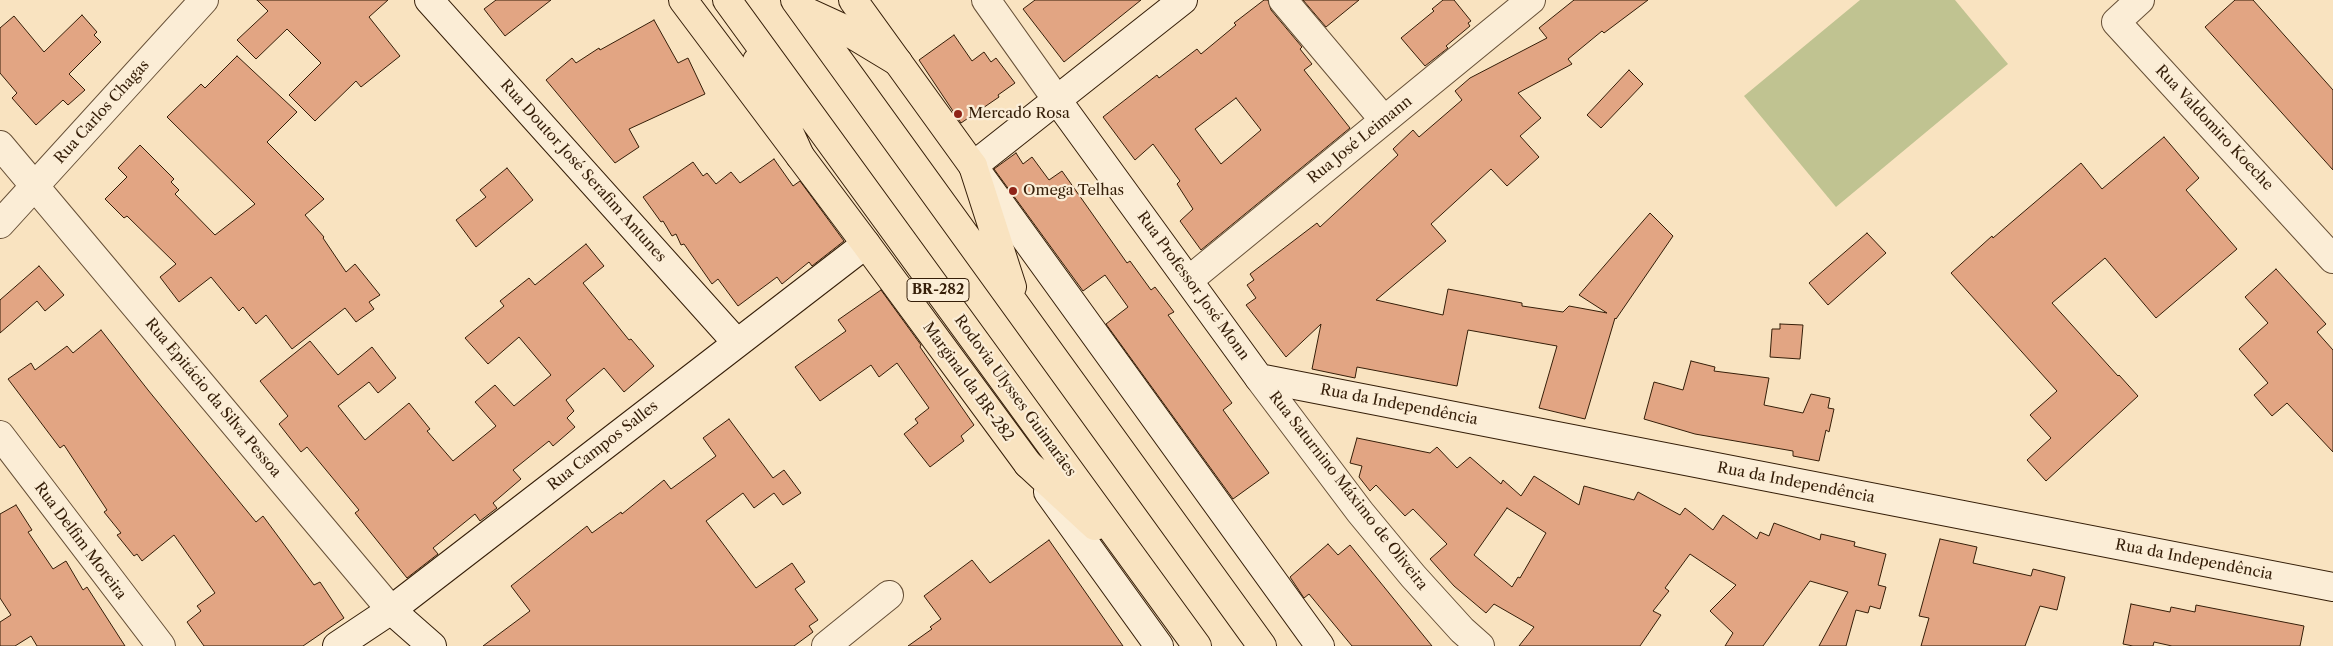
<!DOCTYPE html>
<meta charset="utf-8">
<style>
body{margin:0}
canvas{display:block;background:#f9e3c0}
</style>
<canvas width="2333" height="646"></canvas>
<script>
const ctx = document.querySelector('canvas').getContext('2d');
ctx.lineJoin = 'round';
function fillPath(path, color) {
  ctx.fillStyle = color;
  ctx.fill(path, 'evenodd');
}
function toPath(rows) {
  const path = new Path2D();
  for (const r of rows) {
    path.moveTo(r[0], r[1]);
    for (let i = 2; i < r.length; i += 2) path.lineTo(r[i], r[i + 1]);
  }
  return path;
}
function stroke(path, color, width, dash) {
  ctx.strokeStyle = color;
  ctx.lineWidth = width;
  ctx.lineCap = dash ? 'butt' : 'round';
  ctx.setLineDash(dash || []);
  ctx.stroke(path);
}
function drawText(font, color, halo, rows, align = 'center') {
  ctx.font = font + ' "Libre Caslon Text",serif';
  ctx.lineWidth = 4.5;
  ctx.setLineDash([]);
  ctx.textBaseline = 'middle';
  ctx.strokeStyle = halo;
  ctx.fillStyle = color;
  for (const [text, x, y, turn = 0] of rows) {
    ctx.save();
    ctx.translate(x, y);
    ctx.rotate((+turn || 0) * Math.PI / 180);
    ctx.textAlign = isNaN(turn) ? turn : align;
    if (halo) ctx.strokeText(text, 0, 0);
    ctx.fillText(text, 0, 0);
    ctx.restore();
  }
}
fillPath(toPath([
 [1860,0,1955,0,2008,64,1836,207,1744,96]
]), '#c0c391');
const building = toPath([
 [257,0,388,0,369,17,400,56,361,87,356,81,315,121,289,95,321,63,287,29,256,59,237,40,268,11,257,0],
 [496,0,551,0,505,36,484,9,496,0],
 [1035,0,1141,0,1064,62,1023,9,1035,0],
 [1264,0,1268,0,1271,10,1302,47,1300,49,1312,64,1304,70,1350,128,1201,250,1180,221,1193,209,1177,184,1180,181,1153,144,1135,160,1103,117,1157,75,1159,78,1197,49,1201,54,1236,25,1234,23,1264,0],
 [1236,98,1261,130,1221,164,1195,129,1236,98],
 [1303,0,1359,0,1326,27,1303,0],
 [1443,0,1454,0,1471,21,1468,23,1470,26,1446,46,1448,48,1425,66,1401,38,1434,11,1432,9,1443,0],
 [1574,0,1648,0,1604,33,1602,31,1568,59,1572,64,1518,93,1541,118,1520,136,1539,157,1507,186,1491,169,1431,224,1446,241,1376,300,1443,315,1448,289,1522,303,1522,306,1563,312,1569,306,1607,313,1579,295,1650,213,1673,236,1616,319,1615,318,1585,419,1539,408,1557,346,1468,330,1457,386,1357,367,1355,378,1312,369,1321,324,1286,357,1246,305,1256,298,1247,285,1254,280,1250,274,1317,223,1320,227,1398,155,1393,149,1413,130,1419,137,1462,100,1455,91,1470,78,1547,38,1539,28,1574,0],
 [2235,0,2253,0,2333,90,2333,170,2205,27,2235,0],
 [82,15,97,32,94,35,101,42,69,74,85,90,68,105,63,100,36,125,12,98,17,93,0,73,0,28,14,16,44,52,82,15],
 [654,20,678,63,688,58,705,94,629,129,639,147,615,163,546,80,572,58,576,63,599,48,600,50,654,20],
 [954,35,972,61,984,52,991,62,996,58,1015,83,998,95,999,97,961,123,919,60,954,35],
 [237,56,297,112,267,142,324,199,305,215,324,237,323,238,346,272,355,264,380,295,369,302,374,309,356,322,345,308,292,349,266,315,256,324,243,307,239,311,211,277,179,302,160,277,176,264,127,216,124,218,105,199,127,177,118,168,140,145,174,179,171,182,179,190,175,194,215,235,255,204,167,117,201,84,205,88,237,56],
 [1629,70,1643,84,1601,128,1587,115,1629,70],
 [2164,137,2199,178,2186,190,2237,249,2156,318,2105,258,2052,303,2118,376,2119,375,2138,396,2046,481,2027,460,2051,438,2030,415,2057,391,1951,273,1992,236,1993,238,2081,163,2102,189,2164,137],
 [1016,153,1023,164,1032,157,1049,180,1062,171,1127,263,1130,261,1151,290,1155,287,1174,312,1168,315,1232,403,1223,410,1269,473,1233,499,1106,324,1128,307,1105,275,1083,291,994,169,1016,153],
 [774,159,793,186,800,181,844,241,812,266,809,262,782,284,777,277,738,306,718,279,712,284,684,244,681,245,676,234,672,236,663,221,661,222,643,197,693,162,703,176,707,173,716,184,731,172,740,183,774,159],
 [507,168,533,200,476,247,456,220,486,197,480,190,507,168],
 [1867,233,1886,253,1828,305,1809,283,1867,233],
 [586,244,604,266,583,283,629,340,631,339,654,366,624,392,604,368,566,400,574,411,567,418,575,427,553,446,549,441,513,470,521,479,493,503,497,508,480,521,475,514,433,548,438,554,407,578,355,513,359,510,307,447,301,452,279,424,288,416,260,381,310,341,338,375,372,347,396,378,378,393,369,382,338,406,365,440,409,403,430,429,427,431,453,461,496,426,475,402,495,385,514,406,551,375,519,337,488,364,465,338,504,306,500,301,529,278,535,285,586,244],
 [39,266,64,295,45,311,37,301,0,333,0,300,39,266],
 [2276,269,2326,324,2317,332,2333,350,2333,452,2287,403,2272,416,2254,395,2268,383,2239,349,2268,323,2245,297,2276,269],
 [881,290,921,345,920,347,974,425,961,436,964,441,930,467,904,434,918,423,915,419,929,408,897,363,879,377,871,365,820,401,795,367,846,331,838,320,881,290],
 [1780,324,1803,325,1800,359,1770,357,1772,329,1780,329,1780,324],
 [101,330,148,390,256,522,263,516,314,585,320,582,344,618,303,646,204,646,187,622,201,611,197,606,215,593,174,535,142,561,137,554,134,556,117,535,121,533,104,512,107,510,64,445,60,448,8,379,31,363,35,370,67,346,73,353,101,330],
 [1691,361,1715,367,1714,371,1769,378,1764,405,1803,413,1811,394,1830,398,1828,408,1834,409,1829,432,1826,430,1819,461,1793,456,1793,451,1695,434,1644,419,1654,382,1683,390,1691,361],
 [729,419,773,478,784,470,801,493,783,505,774,493,754,508,743,493,706,521,756,588,792,563,805,582,795,589,818,620,809,626,813,632,794,646,483,646,530,611,511,586,587,526,592,533,621,512,622,514,664,480,671,489,716,456,703,438,729,419],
 [1357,438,1430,453,1437,447,1457,468,1470,457,1501,484,1503,480,1521,496,1534,476,1579,505,1584,486,1634,500,1638,492,1680,515,1685,508,1713,530,1723,515,1757,539,1760,532,1769,536,1774,523,1820,540,1821,534,1855,542,1854,546,1886,554,1878,585,1886,587,1880,609,1870,606,1868,613,1856,610,1846,646,1819,646,1848,592,1810,581,1763,646,1725,646,1733,633,1710,611,1736,585,1690,554,1665,588,1669,591,1653,611,1661,615,1640,646,1519,646,1534,627,1494,604,1486,613,1454,586,1430,559,1447,544,1413,509,1405,516,1376,485,1370,491,1359,477,1362,466,1350,463,1357,438],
 [1507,508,1546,533,1520,578,1518,577,1512,587,1474,555,1507,508],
 [16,505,32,530,28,532,53,569,66,561,83,590,87,587,125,646,37,646,31,636,15,646,0,646,0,622,11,615,0,598,0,514,16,505],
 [1940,539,1977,547,1973,563,2031,576,2033,569,2065,577,2057,610,2040,606,2025,646,1921,646,1929,618,1919,616,1940,539],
 [1049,540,1123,646,908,646,932,629,930,627,941,619,924,596,972,560,990,583,1049,540],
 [1328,544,1338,555,1350,545,1432,646,1352,646,1309,594,1304,598,1290,577,1328,544],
 [2131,604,2170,612,2171,607,2195,612,2196,605,2304,626,2300,646,2172,646,2154,642,2153,646,2133,646,2123,644,2131,604]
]);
fillPath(building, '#e2a583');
stroke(building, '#351e08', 1);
const street = toPath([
 [986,0,1057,100],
 [1283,0,1384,120],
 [2140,0,2116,22,2333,259],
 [0,145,391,610],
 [0,224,204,0],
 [1189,280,1531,0],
 [1259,378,1360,512,1413,576,1462,630,1480,646],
 [0,435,161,646],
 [826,646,889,595]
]);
const secondary = toPath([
 [429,0,737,343],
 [1183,0,973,166,1320,646],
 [1057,100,1259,378,2333,587],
 [1048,492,1159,646],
 [391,610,432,646],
 [337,646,391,610,866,244]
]);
const primary = toPath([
 [683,0,866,244,1028,464],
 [853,0,973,166]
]);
const highway = toPath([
 [727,0,1197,646],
 [795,0,1262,646],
 [803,10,840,27,898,62],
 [757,61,800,156],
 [973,166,1012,287],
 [1028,464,1095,526]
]);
stroke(street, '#664f36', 30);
stroke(secondary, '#351e08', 30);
stroke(primary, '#351e08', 30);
stroke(highway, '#351e08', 30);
stroke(street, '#fbedd6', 28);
stroke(secondary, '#fbedd6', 28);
stroke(primary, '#f9e3c0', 28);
stroke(highway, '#f9e3c0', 28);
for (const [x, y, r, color] of [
 [958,114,5,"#8f2418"],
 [1013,191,5,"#8f2418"]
]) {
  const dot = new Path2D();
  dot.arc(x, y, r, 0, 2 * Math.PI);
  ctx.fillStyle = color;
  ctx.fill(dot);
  stroke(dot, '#fbedd6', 2);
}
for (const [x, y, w] of [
 [938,290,62]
]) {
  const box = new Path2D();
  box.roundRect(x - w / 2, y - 11.5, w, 23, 4);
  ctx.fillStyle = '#fbedd6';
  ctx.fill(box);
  stroke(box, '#351e08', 1);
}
drawText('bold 14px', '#351e08', null, [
 ["BR-282",938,290]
]);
drawText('15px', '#351e08', '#fbedd6', [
 ["Rua Carlos Chagas",102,112,-48],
 ["Rua Valdomiro Koeche",2214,128,47],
 ["Rua José Leimann",1360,140,-39],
 ["Rua Doutor José Serafim Antunes",583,171,48],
 ["Rua Professor José Monn",1193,286,54],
 ["Marginal da BR-282",968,382,54],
 ["Rodovia Ulysses Guimarães",1015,396,54],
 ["Rua Epitácio da Silva Pessoa",213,398,50],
 ["Rua da Independência",1399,405,11],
 ["Rua Campos Salles",603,446,-38],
 ["Rua da Independência",1796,483,11],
 ["Rua Saturnino Máximo de Oliveira",1348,491,52],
 ["Rua Delfim Moreira",80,541,53],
 ["Rua da Independência",2194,560,11]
]);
drawText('15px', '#351e08', '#fbedd6', [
 ["Mercado Rosa",968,114],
 ["Omega Telhas",1023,191]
], 'left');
</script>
